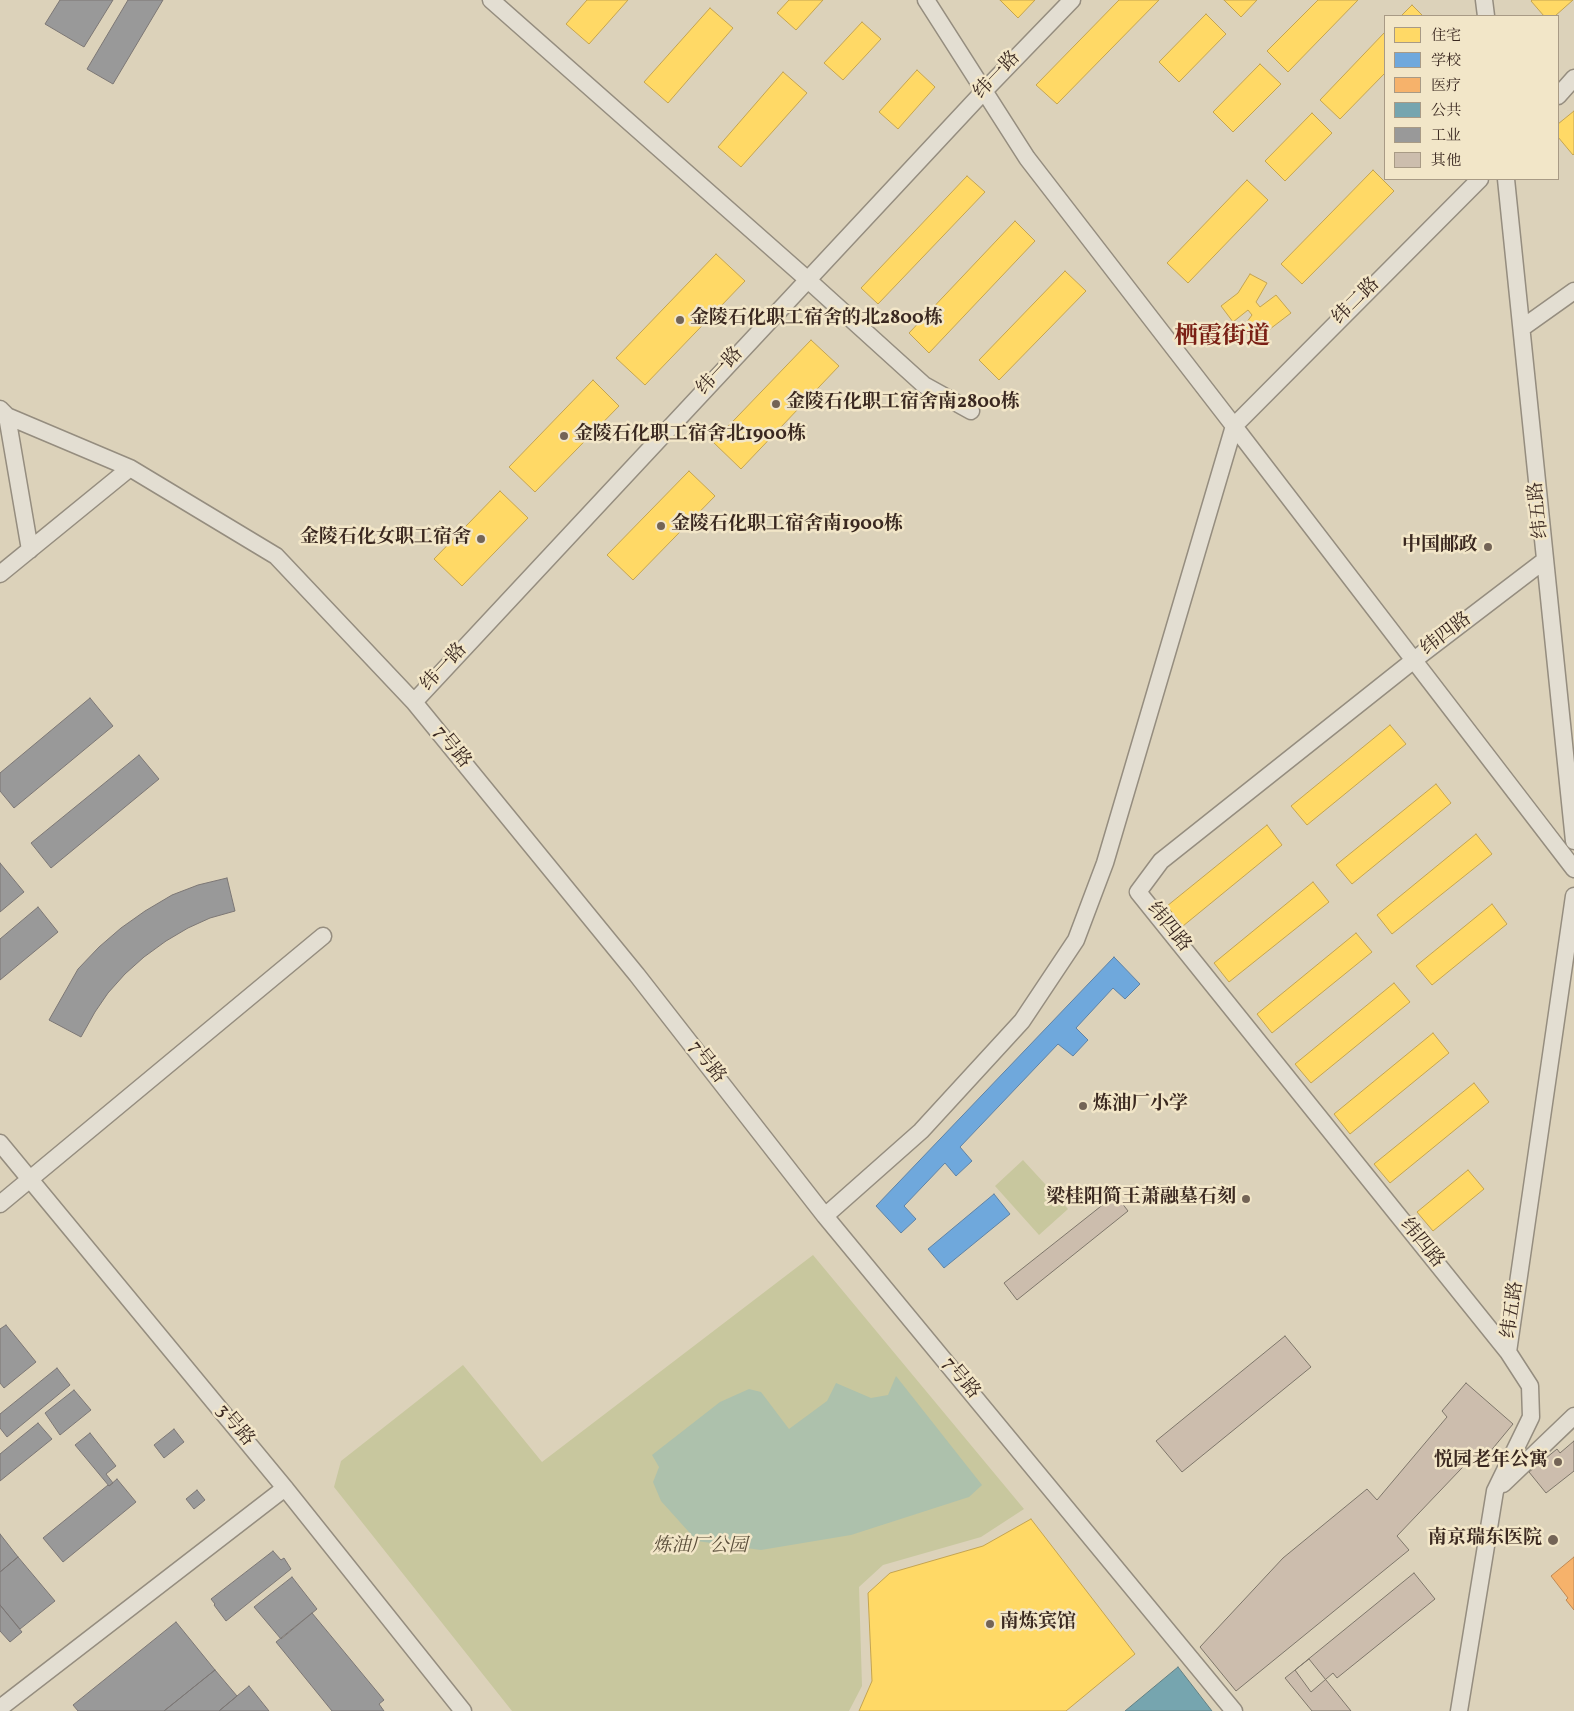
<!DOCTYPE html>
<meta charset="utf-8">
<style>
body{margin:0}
#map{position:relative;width:1574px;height:1711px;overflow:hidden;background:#dcd2ba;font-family:Vollkorn,"Noto Serif SC",serif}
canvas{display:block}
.legend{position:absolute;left:1384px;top:15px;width:175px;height:165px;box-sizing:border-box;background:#f2e6c8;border:1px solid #a89a85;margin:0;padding:6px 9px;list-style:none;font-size:15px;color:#3a2820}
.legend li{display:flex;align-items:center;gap:10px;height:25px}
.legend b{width:25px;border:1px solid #a89a85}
</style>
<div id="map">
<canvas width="1574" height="1711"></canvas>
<ul class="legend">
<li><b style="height:14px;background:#ffd966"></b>住宅</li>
<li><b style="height:14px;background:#6fa8dc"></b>学校</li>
<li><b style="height:14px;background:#f6b26b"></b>医疗</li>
<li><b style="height:14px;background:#76a5af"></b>公共</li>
<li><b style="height:14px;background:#999"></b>工业</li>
<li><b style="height:14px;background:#ccbdad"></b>其他</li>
</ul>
</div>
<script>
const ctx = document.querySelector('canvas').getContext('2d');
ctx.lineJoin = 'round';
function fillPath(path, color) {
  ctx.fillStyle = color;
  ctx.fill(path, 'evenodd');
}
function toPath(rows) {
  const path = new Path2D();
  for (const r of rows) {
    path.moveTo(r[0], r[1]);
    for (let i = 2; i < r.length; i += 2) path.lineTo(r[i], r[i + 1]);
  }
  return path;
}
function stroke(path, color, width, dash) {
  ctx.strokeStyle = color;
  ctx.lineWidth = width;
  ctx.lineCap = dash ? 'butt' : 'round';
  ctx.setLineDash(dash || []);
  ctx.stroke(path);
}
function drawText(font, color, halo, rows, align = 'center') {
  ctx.font = font + ' Vollkorn,"Noto Serif SC",serif';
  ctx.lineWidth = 5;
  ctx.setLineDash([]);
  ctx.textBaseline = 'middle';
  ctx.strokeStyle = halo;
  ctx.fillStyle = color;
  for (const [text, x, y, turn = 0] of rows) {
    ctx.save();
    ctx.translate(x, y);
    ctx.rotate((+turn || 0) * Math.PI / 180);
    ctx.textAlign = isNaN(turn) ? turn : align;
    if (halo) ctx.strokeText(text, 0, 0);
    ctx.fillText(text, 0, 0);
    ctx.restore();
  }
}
fillPath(toPath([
 [1023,1160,1068,1209,1039,1235,995,1186],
 [813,1255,1024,1509,981,1537,883,1565,859,1587,862,1686,849,1711,512,1711,334,1487,341,1461,463,1365,542,1462]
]), '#c8c79e');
fillPath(toPath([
 [896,1376,982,1485,969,1497,851,1535,761,1550,697,1541,661,1501,653,1482,659,1467,652,1455,720,1402,749,1389,761,1392,789,1429,827,1401,836,1383,871,1398,888,1395]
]), '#adc1ac');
const homes = toPath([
 [587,0,628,0,589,44,566,24,587,0],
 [789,0,823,0,796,30,777,13,789,0],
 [1000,0,1035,0,1018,18,1000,0],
 [1119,0,1159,0,1057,104,1036,85,1119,0],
 [1224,0,1257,0,1241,17,1224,0],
 [1318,0,1358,0,1288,72,1267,51,1318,0],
 [1532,0,1573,0,1555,16,1544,16,1531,1,1532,0],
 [1412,5,1423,16,1401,16,1412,5],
 [710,8,733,28,668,103,644,82,710,8],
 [1206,14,1226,34,1179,82,1159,62,1206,14],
 [862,22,881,39,843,80,824,63,862,22],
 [1385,32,1385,73,1340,119,1320,100,1385,32],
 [1260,64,1281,84,1233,132,1213,112,1260,64],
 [917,70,935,87,898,129,879,112,917,70],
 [783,72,807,93,741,167,718,147,783,72],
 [1574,111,1574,154,1573,155,1558,137,1558,124,1574,111],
 [1312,113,1332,133,1285,181,1265,161,1312,113],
 [1373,170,1394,191,1302,284,1281,264,1373,170],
 [967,176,985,192,878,304,861,288,967,176],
 [1247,180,1268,200,1188,283,1167,263,1247,180],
 [1015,221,1035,241,929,353,909,333,1015,221],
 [716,254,745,281,645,385,616,358,716,254],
 [1065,271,1086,291,999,380,979,360,1065,271],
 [1250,274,1267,283,1256,302,1260,307,1276,295,1291,313,1270,329,1261,344,1241,330,1252,315,1248,310,1233,322,1221,306,1238,293,1250,274],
 [811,340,839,366,741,469,713,442,811,340],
 [593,380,619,406,535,492,509,467,593,380],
 [689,471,715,496,633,580,607,555,689,471],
 [500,491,528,518,462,586,434,559,500,491],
 [1390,725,1406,744,1307,825,1291,806,1390,725],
 [1436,784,1451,803,1352,884,1336,865,1436,784],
 [1267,825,1282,845,1183,926,1167,906,1267,825],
 [1476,834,1492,854,1392,934,1377,915,1476,834],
 [1313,882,1329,902,1229,982,1214,963,1313,882],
 [1492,904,1507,924,1432,985,1416,966,1492,904],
 [1356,933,1372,952,1272,1033,1257,1014,1356,933],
 [1394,983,1410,1002,1311,1083,1295,1064,1394,983],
 [1433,1033,1449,1053,1350,1134,1334,1114,1433,1033],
 [1474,1083,1489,1102,1390,1183,1374,1164,1474,1083],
 [1468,1170,1484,1189,1433,1231,1417,1212,1468,1170],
 [1031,1519,1135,1654,1066,1711,859,1711,872,1681,868,1593,890,1573,983,1546,1031,1519]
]);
fillPath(homes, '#ffd966');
stroke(homes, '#c4a451', 1);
const schools = toPath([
 [1114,957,1140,984,1125,999,1113,988,1076,1028,1088,1040,1073,1056,1058,1044,960,1147,972,1161,956,1176,945,1163,904,1206,916,1219,901,1233,876,1206,1114,957],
 [994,1194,1010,1214,944,1268,928,1249,994,1194]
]);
fillPath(schools, '#6fa8dc');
stroke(schools, '#5f82a4', 1);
const health = toPath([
 [1574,1557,1574,1610,1566,1600,1568,1598,1551,1576,1574,1557]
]);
fillPath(health, '#f6b26b');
stroke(health, '#be8954', 1);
const public = toPath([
 [1178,1667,1212,1711,1125,1711,1178,1667]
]);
fillPath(public, '#76a5af');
stroke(public, '#648084', 1);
const industry = toPath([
 [60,0,113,0,84,47,45,24,60,0],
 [128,0,163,0,113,84,87,69,128,0],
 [90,698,113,726,14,808,0,791,0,773,90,698],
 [139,755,159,779,51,868,31,843,139,755],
 [0,863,24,892,0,912,0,863],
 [227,878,235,911,210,918,188,928,166,941,144,957,125,974,108,993,95,1012,81,1037,49,1020,78,969,99,947,121,928,145,911,172,895,198,885,227,878],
 [38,907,58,932,0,980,0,939,38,907],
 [6,1325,36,1362,4,1388,0,1383,0,1329,6,1325],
 [57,1368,70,1385,7,1437,0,1428,0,1414,57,1368],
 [74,1390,91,1410,60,1435,45,1413,74,1390],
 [38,1423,52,1439,0,1481,0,1454,38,1423],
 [174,1429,184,1442,164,1458,154,1445,174,1429],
 [90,1433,116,1466,106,1474,113,1483,109,1486,75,1445,90,1433],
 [117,1479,136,1502,63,1562,43,1538,108,1485,109,1486,117,1479],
 [197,1490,205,1500,194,1509,186,1499,197,1490],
 [0,1534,18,1557,0,1572,0,1534],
 [273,1551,281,1560,284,1558,291,1569,226,1621,214,1605,215,1604,211,1599,273,1551],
 [18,1557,55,1601,20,1629,0,1605,0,1572,18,1557],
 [292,1577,317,1609,281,1639,254,1607,292,1577],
 [0,1605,22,1632,10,1642,0,1631,0,1605],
 [312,1613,384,1700,379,1704,384,1711,332,1711,276,1642,312,1613],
 [176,1622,215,1670,164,1711,78,1711,73,1705,176,1622],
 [215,1670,237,1696,219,1711,164,1711,215,1670],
 [249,1686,269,1711,219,1711,249,1686]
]);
fillPath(industry, '#999');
stroke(industry, '#7c7775', 1);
const building = toPath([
 [1112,1190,1128,1211,1017,1300,1004,1283,1105,1203,1102,1199,1112,1190],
 [1285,1336,1311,1367,1182,1472,1156,1441,1285,1336],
 [1466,1383,1513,1424,1489,1453,1481,1448,1397,1536,1409,1550,1236,1691,1200,1647,1283,1558,1367,1489,1377,1500,1447,1417,1442,1411,1466,1383],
 [1574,1441,1574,1471,1546,1493,1529,1472,1557,1449,1560,1453,1574,1441],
 [1414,1573,1435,1599,1337,1678,1333,1673,1311,1692,1295,1670,1414,1573],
 [1309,1659,1351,1711,1312,1711,1285,1678,1309,1659]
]);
fillPath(building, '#ccbdad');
stroke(building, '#7e766a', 1);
const minor = toPath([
 [491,0,808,280,924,385,971,411],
 [926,0,1027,158,1234,426,1480,179],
 [1484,0,1486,16],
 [1558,96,1574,78],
 [1506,179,1574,841],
 [1522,328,1574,291],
 [0,409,7,416,130,468,276,556,414,702,637,975,825,1216,1234,1711],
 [7,416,30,550],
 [0,574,130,468],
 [414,702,984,91,1072,0],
 [0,1143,285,1488,463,1711],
 [0,1204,323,936],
 [825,1216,921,1131,1022,1021,1076,940,1105,863,1234,426,1574,869],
 [1508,1352,1138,892,1161,861,1414,660,1545,560],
 [1503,1484,1574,1416],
 [0,1708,285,1488],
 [1459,1711,1495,1491,1531,1417,1530,1386,1508,1352,1574,896]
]);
stroke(minor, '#958d7f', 19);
stroke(minor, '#e3ded2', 16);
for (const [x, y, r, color] of [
 [680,320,5,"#736456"],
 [776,404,5,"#736456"],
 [564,436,5,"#736456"],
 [661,526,5,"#736456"],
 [481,539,5,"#736456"],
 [1488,547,5,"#736456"],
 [1083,1106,5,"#736456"],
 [1246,1199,5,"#736456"],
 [1558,1462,5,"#736456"],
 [1553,1540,6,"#736456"],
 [990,1624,5,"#736456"]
]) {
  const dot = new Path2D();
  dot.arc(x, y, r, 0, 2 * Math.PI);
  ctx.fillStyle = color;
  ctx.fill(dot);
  stroke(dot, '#f2e6c8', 2);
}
drawText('19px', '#3a2820', '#f2e6c8', [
 ["纬一路",998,76,-46],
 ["纬二路",1357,302,-45],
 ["纬一路",721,372,-47],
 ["纬五路",1540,510,-96],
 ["纬四路",1447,635,-37],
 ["纬一路",445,668,-47],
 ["7号路",451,748,51],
 ["纬四路",1168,928,51],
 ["7号路",706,1063,52],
 ["纬四路",1421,1244,51],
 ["纬五路",1514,1310,-82],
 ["7号路",960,1379,50],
 ["3号路",234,1426,50]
]);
drawText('bold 19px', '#3a2820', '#f2e6c8', [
 ["金陵石化职工宿舍的北2800栋",690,320],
 ["金陵石化职工宿舍南2800栋",786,404],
 ["金陵石化职工宿舍北1900栋",574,436],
 ["金陵石化职工宿舍南1900栋",671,526],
 ["金陵石化女职工宿舍",471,539,"right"],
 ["中国邮政",1478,547,"right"],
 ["炼油厂小学",1093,1106],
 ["梁桂阳简王萧融墓石刻",1236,1199,"right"],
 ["悦园老年公寓",1548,1462,"right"],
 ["南京瑞东医院",1542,1540,"right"],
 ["南炼宾馆",1000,1624]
], 'left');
drawText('italic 19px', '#5a4e3a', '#f2e6c8', [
 ["炼油厂公园",700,1548]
]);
drawText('bold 24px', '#7a1f14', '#f2e6c8', [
 ["栖霞街道",1222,339]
]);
</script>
